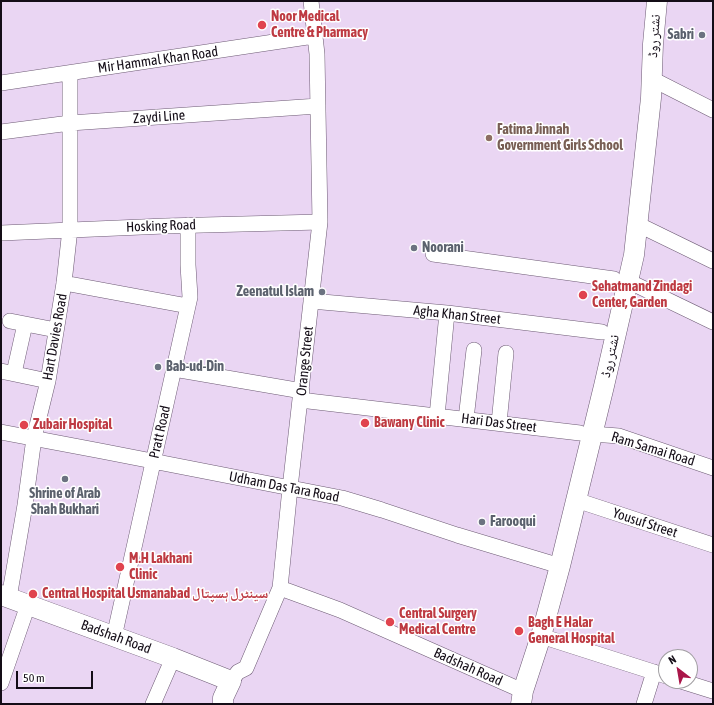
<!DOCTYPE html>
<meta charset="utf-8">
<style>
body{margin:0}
#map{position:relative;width:714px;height:705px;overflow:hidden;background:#ead6f3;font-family:"Asap Condensed",sans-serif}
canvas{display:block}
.frame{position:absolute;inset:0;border:2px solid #140d17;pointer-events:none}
.north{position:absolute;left:658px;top:649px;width:40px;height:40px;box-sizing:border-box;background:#fff;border:1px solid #a19ea2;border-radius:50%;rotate:329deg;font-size:11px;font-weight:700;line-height:16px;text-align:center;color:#140d17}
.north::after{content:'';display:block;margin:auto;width:14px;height:18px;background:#aa1649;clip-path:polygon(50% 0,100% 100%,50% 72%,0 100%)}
.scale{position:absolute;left:16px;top:671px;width:77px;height:18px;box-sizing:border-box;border:2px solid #140d17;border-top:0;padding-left:5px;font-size:12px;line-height:14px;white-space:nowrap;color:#140d17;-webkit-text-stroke:3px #fff;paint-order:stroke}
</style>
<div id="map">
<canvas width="714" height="705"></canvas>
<div class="frame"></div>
<div class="north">N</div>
<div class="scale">50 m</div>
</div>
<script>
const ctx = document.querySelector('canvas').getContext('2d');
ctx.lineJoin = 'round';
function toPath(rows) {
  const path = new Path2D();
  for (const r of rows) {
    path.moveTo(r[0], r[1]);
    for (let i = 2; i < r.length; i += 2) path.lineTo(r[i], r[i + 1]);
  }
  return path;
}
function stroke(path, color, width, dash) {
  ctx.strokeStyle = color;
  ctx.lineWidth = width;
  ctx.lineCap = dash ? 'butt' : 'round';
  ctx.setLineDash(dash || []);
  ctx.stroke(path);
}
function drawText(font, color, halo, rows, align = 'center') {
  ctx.font = font + ' "Asap Condensed","Noto Naskh Arabic",sans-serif';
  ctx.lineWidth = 3;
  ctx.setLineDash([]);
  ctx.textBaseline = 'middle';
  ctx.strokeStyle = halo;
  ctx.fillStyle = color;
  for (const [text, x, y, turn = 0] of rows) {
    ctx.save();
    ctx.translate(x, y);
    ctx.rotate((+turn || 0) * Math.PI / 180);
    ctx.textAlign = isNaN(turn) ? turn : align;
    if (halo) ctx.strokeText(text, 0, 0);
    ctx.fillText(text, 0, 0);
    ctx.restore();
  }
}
const minor = toPath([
 [652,79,713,110],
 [1,83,314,36],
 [1,132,70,123,318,106],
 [637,224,713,261],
 [1,233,165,226,320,222],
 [433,254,614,279],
 [628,281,713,322],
 [64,283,188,306],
 [311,301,447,313,602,332],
 [10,321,56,330],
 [174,369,302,391],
 [1,371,48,381],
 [14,373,25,324],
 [300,400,580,433],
 [437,416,447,313],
 [466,419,474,350],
 [499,423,506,353],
 [1,432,101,451,342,498,382,510,457,535,560,566],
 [592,434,619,436,713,468],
 [576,500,713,545],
 [280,588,340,610,523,691],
 [9,598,25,505,34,438,48,381,64,283,70,229,70,73],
 [541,636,666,676],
 [114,637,190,297,188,265,188,225],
 [231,681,238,672,246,668,280,588,290,488,320,222,317,54,311,1],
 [681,681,713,691],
 [1,683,28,605],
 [153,704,173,658],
 [644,704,654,672]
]);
const major = toPath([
 [1,595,173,658,231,681,223,698,223,704],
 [521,704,523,691,541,636,560,566,604,386,634,255,651,98,653,44,657,1]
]);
stroke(minor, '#6d5b74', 16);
stroke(major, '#6d5b74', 21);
stroke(minor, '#fff', 15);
stroke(major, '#fff', 20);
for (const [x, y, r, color] of [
 [262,25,5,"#e0444e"],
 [702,35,4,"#6b7280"],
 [489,138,4,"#8d6e63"],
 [414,248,4,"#6b7280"],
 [322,292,4,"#6b7280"],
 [583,295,5,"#e0444e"],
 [158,367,4,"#6b7280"],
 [365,423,5,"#e0444e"],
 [24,425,5,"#e0444e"],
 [65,479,4,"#6b7280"],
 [482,522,4,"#6b7280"],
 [120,567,5,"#e0444e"],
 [33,594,5,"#e0444e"],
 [390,622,5,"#e0444e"],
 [519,631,5,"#e0444e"]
]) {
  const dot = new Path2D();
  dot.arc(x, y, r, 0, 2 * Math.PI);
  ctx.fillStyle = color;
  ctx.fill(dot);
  stroke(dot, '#fff', 1.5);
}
drawText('bold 14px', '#be3a42', '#fff', [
 ["Noor Medical",271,17],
 ["Centre & Pharmacy",271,33],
 ["Sehatmand Zindagi",592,287],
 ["Center, Garden",592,303],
 ["Bawany Clinic",374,423],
 ["Zubair Hospital",33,425],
 ["M.H Lakhani",129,559],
 ["Clinic",129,575],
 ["Central Hospital Usmanabad سینٹرل ہسپتال",42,594],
 ["Central Surgery",399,614],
 ["Medical Centre",399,630],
 ["Bagh E Halar",528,623],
 ["General Hospital",528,639]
], 'left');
drawText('bold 14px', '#5b616d', '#fff', [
 ["Sabri",694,35,"right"],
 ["Noorani",422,248],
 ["Zeenatul Islam",314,292,"right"],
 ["Bab-ud-Din",166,367],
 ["Shrine of Arab",65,494,"center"],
 ["Shah Bukhari",65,510,"center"],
 ["Farooqui",490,522]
], 'left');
drawText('14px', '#140d17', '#fff', [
 ["نشتر روڈ",654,36,-86],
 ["Mir Hammal Khan Road",158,60,-8],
 ["Zaydi Line",159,117,-4],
 ["Hosking Road",161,226,-2],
 ["Agha Khan Street",457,315,6],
 ["Hart Davies Road",55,337,-80],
 ["نشتر روڈ",610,356,-77],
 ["Orange Street",305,361,-84],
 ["Hari Das Street",499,423,7],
 ["Pratt Road",160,432,-77],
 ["Ram Samai Road",653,449,17],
 ["Udham Das Tara Road",284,487,11],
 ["Yousuf Street",645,523,18],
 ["Badshah Road",116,637,20],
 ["Badshah Road",468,667,24]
]);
drawText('bold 14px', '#785e54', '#fff', [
 ["Fatima Jinnah",497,130],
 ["Government Girls School",497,146]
], 'left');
</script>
